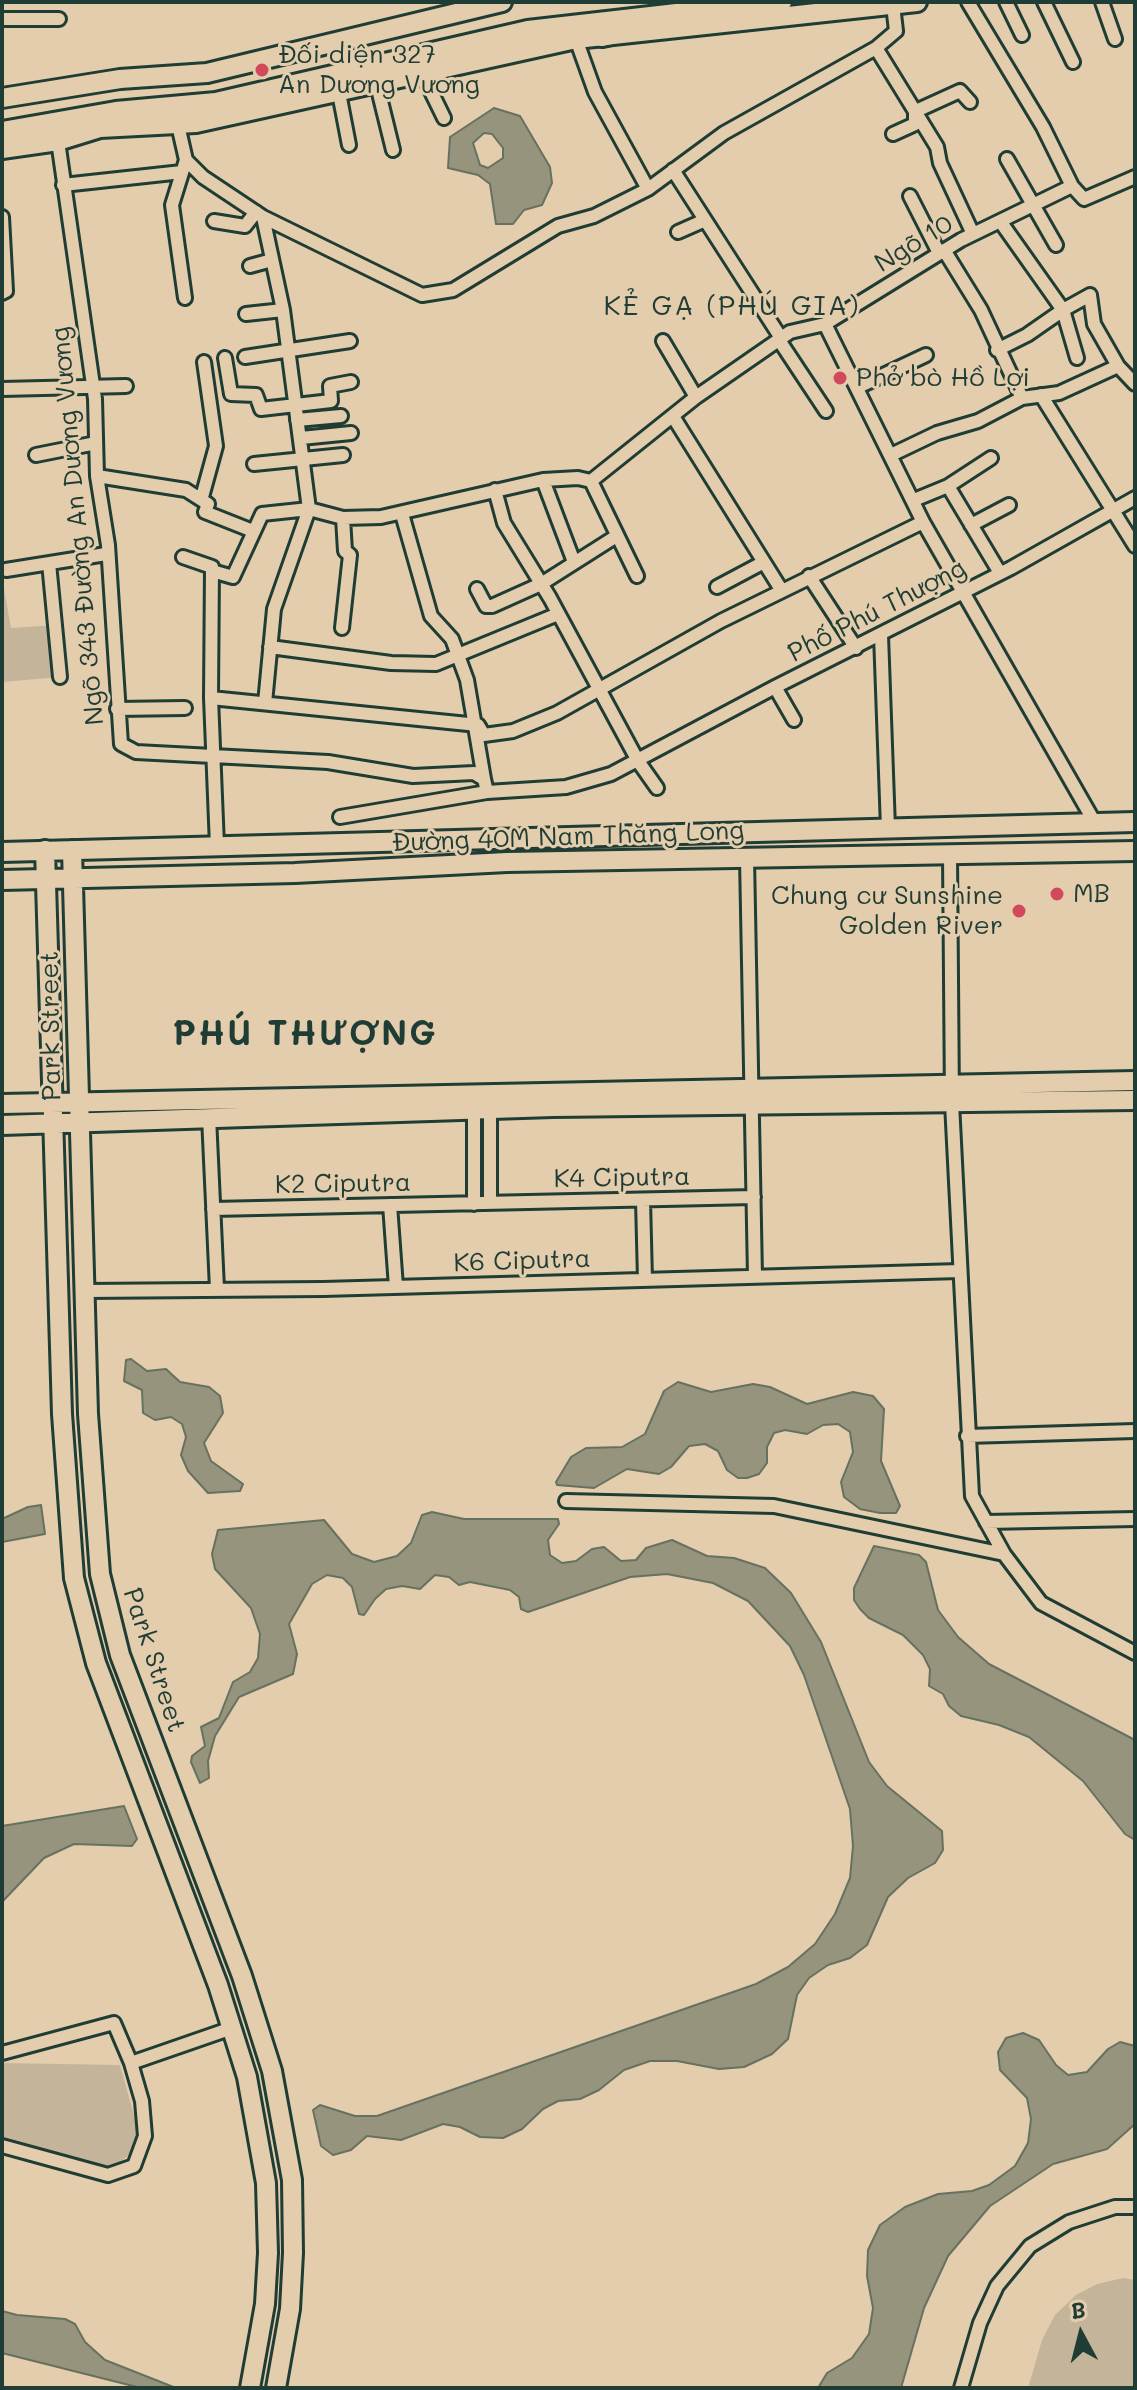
<!DOCTYPE html>
<meta charset="utf-8">
<style>
body{margin:0}
#map{position:relative;width:1137px;height:2390px;overflow:hidden;background:#e4cdad;font-family:Mali,sans-serif}
canvas{display:block}
.frame{position:absolute;inset:0;border:4px solid #1f3d34;pointer-events:none}
.north{position:absolute;left:1041px;top:2294px;width:80px;height:80px;-webkit-text-stroke:6px #e4cdad;paint-order:stroke;rotate:353deg;font-size:22px;font-weight:700;line-height:32px;text-align:center;color:#1f3d34}
.north::after{content:'';display:block;margin:auto;width:28px;height:36px;background:#1f3d34;clip-path:polygon(50% 0,100% 100%,50% 72%,0 100%)}
</style>
<div id="map">
<canvas width="1137" height="2390"></canvas>
<div class="frame"></div>
<div class="north">B</div>
</div>
<script>
const ctx = document.querySelector('canvas').getContext('2d');
ctx.lineJoin = 'round';
function fillPath(path, color) {
  ctx.fillStyle = color;
  ctx.fill(path, 'evenodd');
}
function toPath(rows) {
  const path = new Path2D();
  for (const r of rows) {
    path.moveTo(r[0], r[1]);
    for (let i = 2; i < r.length; i += 2) path.lineTo(r[i], r[i + 1]);
  }
  return path;
}
function stroke(path, color, width, dash) {
  ctx.strokeStyle = color;
  ctx.lineWidth = width;
  ctx.lineCap = dash ? 'butt' : 'round';
  ctx.setLineDash(dash || []);
  ctx.stroke(path);
}
function drawText(font, color, halo, rows, align = 'center') {
  ctx.font = font + ' Mali,sans-serif';
  ctx.lineWidth = 6;
  ctx.setLineDash([]);
  ctx.textBaseline = 'middle';
  ctx.strokeStyle = halo;
  ctx.fillStyle = color;
  for (const [text, x, y, turn = 0] of rows) {
    ctx.save();
    ctx.translate(x, y);
    ctx.rotate((+turn || 0) * Math.PI / 180);
    ctx.textAlign = isNaN(turn) ? turn : align;
    if (halo) ctx.strokeText(text, 0, 0);
    ctx.fillText(text, 0, 0);
    ctx.restore();
  }
}
fillPath(toPath([
 [2,577,11,628,55,625,60,677,2,682],
 [2,2063,120,2065,139,2133,128,2156,110,2169,2,2136],
 [1123,2278,1135,2280,1135,2388,1028,2388,1042,2340,1055,2315,1076,2295,1097,2284]
]), '#c4b59a');
const water = toPath([
 [494,108,520,116,550,167,552,183,542,205,524,210,513,224,496,224,490,184,478,175,448,168,450,137,494,108],
 [484,133,492,134,503,148,503,158,488,168,480,165,473,143,484,133],
 [131,1359,147,1371,166,1369,180,1382,209,1387,220,1396,223,1413,204,1443,211,1461,243,1484,240,1491,208,1493,188,1471,181,1455,186,1437,182,1424,171,1417,155,1420,143,1413,142,1390,124,1381,126,1360,131,1359],
 [678,1382,711,1392,753,1384,770,1387,807,1404,853,1392,873,1396,884,1409,881,1461,900,1506,896,1513,880,1513,860,1509,844,1497,841,1482,853,1452,850,1432,838,1424,823,1425,807,1434,785,1430,774,1433,767,1447,767,1463,759,1474,747,1478,738,1478,727,1470,718,1451,705,1444,689,1446,671,1467,659,1474,627,1469,594,1488,557,1485,556,1482,571,1457,586,1448,622,1447,645,1434,664,1391,678,1382],
 [41,1505,45,1534,2,1542,2,1519,28,1507,41,1505],
 [432,1512,464,1519,558,1519,559,1524,548,1540,550,1555,562,1563,576,1561,592,1549,604,1547,621,1561,636,1560,646,1548,672,1540,707,1556,734,1558,765,1568,791,1593,821,1642,869,1762,887,1786,942,1831,943,1850,935,1863,908,1878,888,1897,867,1945,850,1958,828,1965,809,1978,797,1995,788,2039,772,2054,744,2067,719,2069,677,2061,650,2061,624,2070,599,2090,580,2099,558,2101,543,2109,522,2129,503,2138,480,2137,460,2127,443,2124,401,2140,367,2136,351,2150,333,2155,321,2146,313,2110,320,2105,355,2116,377,2116,756,1984,788,1967,815,1944,835,1914,850,1878,853,1846,850,1809,804,1675,790,1646,748,1601,713,1583,667,1574,630,1577,528,1612,521,1609,519,1597,510,1590,470,1582,459,1585,449,1577,435,1575,420,1589,402,1586,386,1589,375,1599,364,1615,359,1614,352,1587,343,1578,327,1575,312,1584,289,1624,297,1654,293,1674,239,1697,215,1736,208,1761,209,1778,200,1783,191,1762,192,1756,205,1746,201,1727,219,1718,233,1682,250,1672,258,1658,260,1634,251,1608,215,1569,212,1554,218,1530,324,1520,352,1554,374,1562,397,1556,411,1543,422,1515,432,1512],
 [874,1546,919,1555,926,1562,938,1610,958,1637,989,1664,1135,1740,1135,1840,1125,1834,1083,1781,1029,1737,999,1725,961,1716,949,1706,943,1694,929,1686,930,1669,923,1655,903,1635,869,1618,860,1609,854,1600,854,1588,874,1546],
 [124,1806,137,1839,132,1846,74,1844,44,1858,2,1902,2,1826,124,1806],
 [1023,2033,1039,2040,1056,2065,1068,2075,1087,2072,1108,2049,1120,2042,1135,2046,1135,2124,1107,2149,1053,2164,990,2206,948,2256,924,2308,901,2388,818,2388,827,2373,852,2358,869,2334,873,2308,867,2276,868,2250,880,2225,905,2207,938,2194,972,2191,989,2185,1015,2166,1028,2143,1031,2119,1027,2098,1000,2070,998,2052,1006,2038,1023,2033],
 [2,2311,17,2315,65,2319,75,2324,85,2342,105,2360,176,2388,141,2388,2,2353,2,2311]
]);
fillPath(water, '#96947d');
stroke(water, '#667160', 2);
const street = toPath([
 [968,2,1043,127,1072,186,1084,199,1135,177],
 [1006,2,1022,35],
 [1044,2,1073,62],
 [1102,2,1115,39],
 [2,19,59,19],
 [576,39,595,92,648,189],
 [876,48,937,147,940,163,973,234],
 [422,73,444,118],
 [377,85,393,150],
 [339,93,349,145],
 [916,111,960,91,970,102],
 [178,125,186,160,203,177,263,217,422,295,453,290,558,226,594,216,648,189,724,133,876,48,896,31,893,5],
 [893,134,915,124,915,113],
 [58,141,95,399,97,476,108,545,121,744,136,752,328,762,413,776,474,773,484,779,487,792],
 [1007,159,1056,245],
 [673,170,781,338],
 [63,185,182,172],
 [910,196,939,253],
 [2,217,6,291,2,293],
 [263,217,283,310,309,509,274,609,265,703],
 [214,221,245,226,256,212],
 [1000,221,1063,310,1090,295,1094,324,1118,366,1135,384],
 [678,232,703,221],
 [944,250,981,310,1022,398],
 [250,266,272,260],
 [185,298,172,205,186,160],
 [246,314,283,310],
 [825,324,923,522,1095,823],
 [779,340,826,411],
 [663,341,696,397],
 [997,350,1027,335,1063,310,1077,358],
 [245,357,350,341],
 [225,358,231,394,256,395,261,409,331,401,330,386,351,382],
 [858,387,926,355],
 [2,389,126,386],
 [1041,395,1135,546],
 [674,418,782,591],
 [297,420,341,416],
 [301,438,351,433],
 [36,455,96,443],
 [891,455,937,433,978,421,1022,398,1059,393,1118,366],
 [254,464,343,455],
 [97,476,186,490,208,504,205,512,253,531],
 [543,480,574,562],
 [591,481,637,576],
 [948,486,1000,573],
 [495,490,504,523,550,598,638,761,657,788],
 [202,497,216,446,204,362],
 [914,500,948,486,991,458],
 [402,514,431,616,452,639,467,680,484,779],
 [971,525,1009,505],
 [183,557,212,567,211,698,217,846],
 [49,563,60,677],
 [6,570,106,554],
 [212,571,233,577,262,514,309,509,343,518,381,517,543,480,578,478,591,481,696,397,790,332,825,324,961,240,1072,186],
 [809,576,856,648],
 [717,587,764,562],
 [477,589,486,606,492,606,541,584,615,537],
 [342,628,350,555,345,551,343,518],
 [881,635,888,828],
 [270,647,391,663,436,664,558,614],
 [775,687,794,720],
 [211,698,478,725],
 [117,709,185,708],
 [478,725,484,735,513,731,557,713,721,621,923,522],
 [340,817,487,792,566,787,611,774,775,687,1011,568,1135,498],
 [950,854,952,1103,972,1496,1004,1554,1041,1603,1135,1653],
 [747,858,755,1277],
 [490,1102,490,1203],
 [474,1104,474,1204],
 [209,1117,217,1289],
 [643,1200,645,1280],
 [390,1205,396,1287],
 [213,1209,754,1197],
 [85,1291,323,1289,960,1271],
 [967,1436,1135,1431],
 [566,1501,774,1506,1004,1554],
 [986,1522,1135,1519],
 [2,2053,114,2023,131,2063,232,2028],
 [2,2146,108,2175,134,2166,145,2136,142,2101,131,2063],
 [961,2388,980,2323,997,2286,1030,2246,1069,2222,1115,2207,1135,2207]
]);
const secondary = toPath([
 [2,98,120,79,207,73,502,2],
 [2,149,58,141,100,128,196,123,576,39,917,2],
 [45,850,62,1414,74,1578,96,1663,218,1985,247,2077,266,2183,268,2253,265,2304,250,2388],
 [72,850,88,1414,100,1574,120,1655,242,1976,272,2071,292,2180,293,2253,290,2309,276,2388],
 [2,852,1135,822],
 [2,880,295,873,507,862,1135,851],
 [2,1104,1135,1081],
 [2,1125,553,1107,1135,1100]
]);
const primary = toPath([
 [602,36,636,28],
 [2,132,116,112,216,103,528,31,781,2]
]);
stroke(street, '#1f3d34', 18);
stroke(secondary, '#1f3d34', 24);
stroke(primary, '#1f3d34', 26);
stroke(street, '#e4cdad', 12);
stroke(secondary, '#e4cdad', 18);
stroke(primary, '#e4cdad', 20);
for (const [x, y, r, color] of [
 [262,70,8,"#d1495b"],
 [840,378,8,"#d1495b"],
 [1057,894,8,"#d1495b"],
 [1019,911,8,"#d1495b"]
]) {
  const dot = new Path2D();
  dot.arc(x, y, r, 0, 2 * Math.PI);
  ctx.fillStyle = color;
  ctx.fill(dot);
  stroke(dot, '#e4cdad', 3);
}
drawText('26px', '#1f3d34', '#e4cdad', [
 ["Đối diện 327",278,55],
 ["An Dương Vương",278,85],
 ["Phở bò Hồ Lợi",856,378],
 ["MB",1073,894],
 ["Chung cư Sunshine",1003,896,"right"],
 ["Golden River",1003,926,"right"]
], 'left');
drawText('26px', '#1f3d34', '#e4cdad', [
 ["Ngõ 10",914,244,-31],
 ["Ngõ 343 Đường An Dương Vương",78,526,-95],
 ["Phố Phú Thượng",877,611,-27],
 ["Đường 40M Nam Thăng Long",568,837,-2],
 ["Park Street",51,1026,-91],
 ["K4 Ciputra",622,1178,-1],
 ["K2 Ciputra",343,1184,-1],
 ["K6 Ciputra",522,1261,-2],
 ["Park Street",154,1660,72]
]);
ctx.letterSpacing = '2px';
drawText('28px', '#1f3d34', '#e4cdad', [
 ["KẺ GẠ (PHÚ GIA)",732,306]
]);
ctx.letterSpacing = '0px';
ctx.letterSpacing = '2px';
drawText('bold 34px', '#1f3d34', '#e4cdad', [
 ["PHÚ THƯỢNG",305,1035]
]);
ctx.letterSpacing = '0px';
</script>
